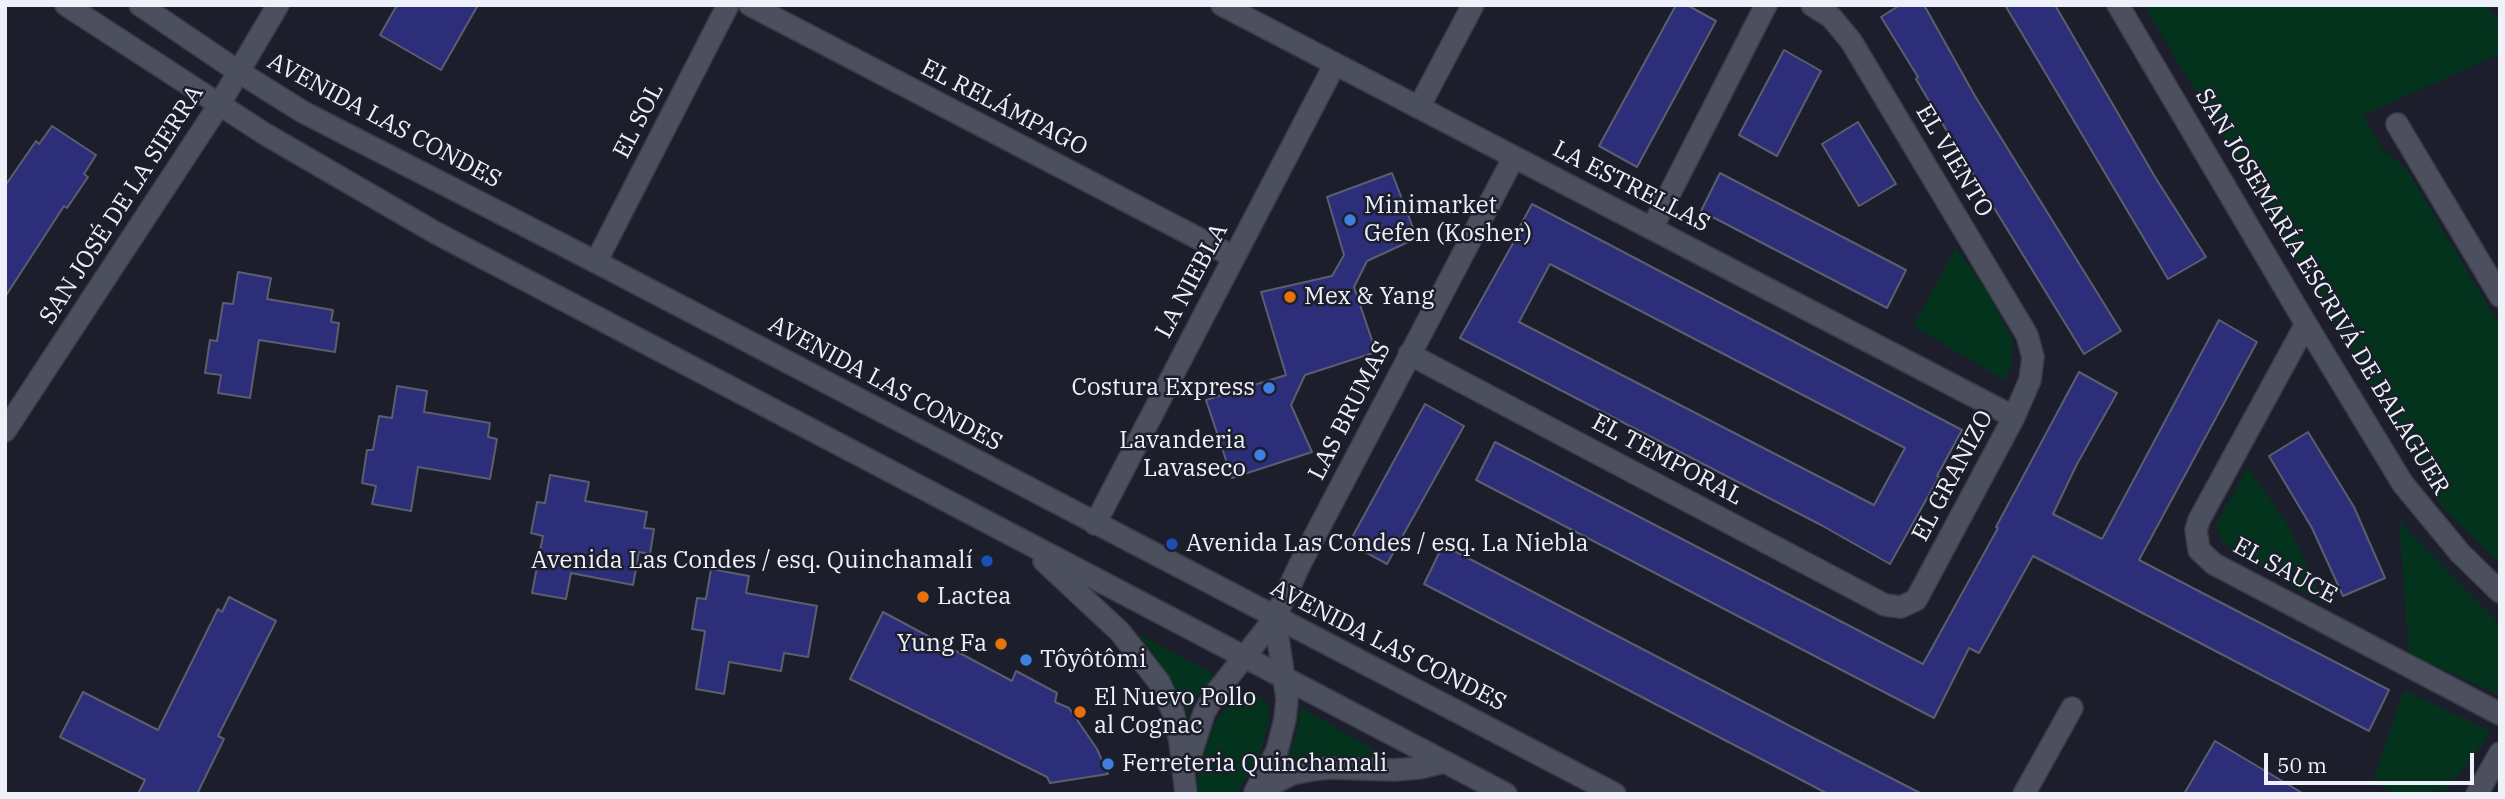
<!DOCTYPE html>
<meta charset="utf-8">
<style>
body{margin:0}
#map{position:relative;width:2505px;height:799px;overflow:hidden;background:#1c1f2b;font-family:"IBM Plex Serif",serif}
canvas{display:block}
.frame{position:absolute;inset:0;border:7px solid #eff1fa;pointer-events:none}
.scale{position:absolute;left:2264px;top:753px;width:210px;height:32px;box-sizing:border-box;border:4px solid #eff1fa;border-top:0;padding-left:9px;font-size:21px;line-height:24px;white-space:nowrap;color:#eff1fa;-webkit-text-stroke:5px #1c1f2b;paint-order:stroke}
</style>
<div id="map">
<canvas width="2505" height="799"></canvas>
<div class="frame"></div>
<div class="scale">50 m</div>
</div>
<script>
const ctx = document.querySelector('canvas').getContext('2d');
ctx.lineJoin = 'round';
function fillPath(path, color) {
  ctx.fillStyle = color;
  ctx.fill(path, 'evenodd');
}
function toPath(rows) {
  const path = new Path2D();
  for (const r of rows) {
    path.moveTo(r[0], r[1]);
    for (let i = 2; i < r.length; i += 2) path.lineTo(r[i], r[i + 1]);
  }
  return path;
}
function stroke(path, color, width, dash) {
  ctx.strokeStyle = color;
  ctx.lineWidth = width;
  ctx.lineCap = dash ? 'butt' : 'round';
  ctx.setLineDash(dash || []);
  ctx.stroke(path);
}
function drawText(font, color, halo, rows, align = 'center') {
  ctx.font = font + ' "IBM Plex Serif",serif';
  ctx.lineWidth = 5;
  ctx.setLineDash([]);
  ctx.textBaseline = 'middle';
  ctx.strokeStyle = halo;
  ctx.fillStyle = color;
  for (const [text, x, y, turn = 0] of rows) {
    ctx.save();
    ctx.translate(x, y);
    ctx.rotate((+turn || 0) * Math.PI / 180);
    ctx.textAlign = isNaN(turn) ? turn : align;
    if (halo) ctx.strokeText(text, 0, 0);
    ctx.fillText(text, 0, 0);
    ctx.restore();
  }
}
fillPath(toPath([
 [2144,5,2484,5,2500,22,2500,54,2363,115,2382,148,2407,170,2500,326,2500,564,2442,507],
 [1956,248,1989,294,2013,342,2012,363,2005,380,1913,326],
 [2248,467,2287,524,2326,605,2247,560,2222,541,2216,524],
 [2399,521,2500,625,2500,695,2409,654],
 [1137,633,1217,676,1193,700,1184,718,1159,661],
 [2404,690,2491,732,2447,790,2409,793,2392,792,2373,781],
 [1254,692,1267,702,1270,718,1257,763,1235,794,1198,794,1198,768,1214,724,1231,701,1240,693],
 [1300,707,1390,759,1322,755,1285,766,1297,732]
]), '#03331d');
const building = toPath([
 [397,5,478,5,441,70,380,35,397,5],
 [1676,5,1687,5,1716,21,1637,167,1599,146,1676,5],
 [1900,5,1924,5,1975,96,2121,331,2084,354,1951,138,1916,79,1918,77,1881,17,1900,5],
 [2005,5,2055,5,2155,177,2206,257,2168,279,2005,5],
 [1784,50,1821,71,1777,156,1739,135,1784,50],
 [1858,122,1896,184,1859,206,1822,144,1858,122],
 [52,126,96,155,84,174,88,177,67,208,64,206,5,297,5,186,36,141,39,144,52,126],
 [1392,173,1417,238,1367,261,1354,287,1376,352,1305,375,1291,405,1312,452,1232,478,1206,400,1286,375,1261,292,1332,276,1344,255,1327,197,1392,173],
 [1720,173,1906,270,1887,308,1701,211,1720,173],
 [1532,204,1962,430,1937,476,1939,477,1890,564,1821,525,1460,338,1521,229,1519,228,1532,204],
 [1550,264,1905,448,1874,505,1519,322,1550,264],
 [238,272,271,278,267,299,333,310,331,322,339,323,335,352,259,340,250,398,218,393,221,375,205,373,210,340,217,341,223,303,233,304,238,272],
 [2219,320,2257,342,2139,560,2389,690,2369,731,2033,556,1979,653,1969,648,1934,718,1476,480,1495,442,1923,664,1998,528,1996,527,2079,372,2117,393,2077,464,2053,514,2102,539,2219,320],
 [397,386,427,391,424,412,490,423,488,437,497,439,490,479,418,467,411,511,372,504,376,486,362,483,367,450,373,450,379,416,392,418,397,386],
 [1425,404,1464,426,1387,564,1349,543,1425,404],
 [2308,432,2354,507,2385,578,2343,596,2312,528,2269,456,2308,432],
 [550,475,589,482,585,501,647,512,644,528,654,529,650,554,639,552,633,585,571,573,566,599,532,593,543,536,531,533,537,502,545,503,550,475],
 [1443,545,1790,726,1922,794,1828,794,1792,775,1424,584,1443,545],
 [711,569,749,576,746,593,817,606,808,657,784,653,781,671,729,662,724,694,696,689,705,631,692,629,697,598,706,599,711,569],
 [229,597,276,621,218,736,224,739,197,794,138,794,145,780,60,737,83,692,158,730,218,609,222,612,229,597],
 [883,612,1012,681,1016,671,1057,693,1055,702,1069,708,1097,749,1108,774,1050,783,1047,777,850,679,883,612],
 [2215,741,2304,794,2184,794,2215,741]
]);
fillPath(building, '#2d2e79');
stroke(building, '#5b5e6d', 2);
const street = toPath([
 [750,5,1234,257],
 [1222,5,2014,417],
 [1419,107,1473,5],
 [2397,124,2500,296],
 [1652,228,1766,5],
 [596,262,728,5],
 [2306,324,2199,520,2196,530,2199,550,2214,564,2500,714],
 [1409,354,1885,605,1901,607,1916,600,2014,417,2030,380,2033,357,2027,335,1851,41,1831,17,1812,5],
 [1095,524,1335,64],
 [1275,618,1300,564,1514,157],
 [2024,794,2072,708],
 [2477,794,2500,753]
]);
const secondary = toPath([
 [66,5,265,134,436,233,1506,794],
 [140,5,239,72,303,112,596,262,1615,794],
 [2118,5,2306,324,2403,484,2460,553,2500,592],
 [5,431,219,105,278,5],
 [1044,561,1120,632,1159,682,1173,712,1180,741,1186,794],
 [1187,766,1204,713,1215,694,1275,618],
 [1255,792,1277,751,1285,719,1287,699,1275,618],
 [1255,793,1292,774,1311,770,1329,768,1394,770,1419,768,1444,762]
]);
stroke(street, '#3a3b46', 24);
stroke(secondary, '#3a3b46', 24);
stroke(street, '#4c4f5d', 21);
stroke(secondary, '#4c4f5d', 21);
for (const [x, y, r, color] of [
 [1350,220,7,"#3f7fe0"],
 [1290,297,7,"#e8710a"],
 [1269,388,7,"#3f7fe0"],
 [1260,455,7,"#3f7fe0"],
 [1172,544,7,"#1a4fb4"],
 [987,561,7,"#1a4fb4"],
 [923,597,7,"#e8710a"],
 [1001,644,7,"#e8710a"],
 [1026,660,7,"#3f7fe0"],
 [1080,712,7,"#e8710a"],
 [1108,764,7,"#3f7fe0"]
]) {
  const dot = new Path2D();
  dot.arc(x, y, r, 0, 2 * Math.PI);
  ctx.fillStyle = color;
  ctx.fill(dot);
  stroke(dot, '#1c1f2b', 2.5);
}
drawText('24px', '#eff1fa', '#1c1f2b', [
 ["EL RELÁMPAGO",1004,108,27],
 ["AVENIDA LAS CONDES",384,121,28],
 ["EL SOL",639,121,-63],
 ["EL VIENTO",1954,161,59],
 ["LA ESTRELLAS",1631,187,27],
 ["SAN JOSÉ DE LA SIERRA",122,205,-57],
 ["LA NIEBLA",1192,281,-62],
 ["SAN JOSEMARÍA ESCRIVÁ DE BALAGUER",2322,292,59],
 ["AVENIDA LAS CONDES",885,384,28],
 ["LAS BRUMAS",1350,411,-63],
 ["EL TEMPORAL",1667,460,28],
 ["EL GRANIZO",1953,476,-62],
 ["EL SAUCE",2285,571,28],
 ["AVENIDA LAS CONDES",1388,646,27]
]);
drawText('24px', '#eff1fa', '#1c1f2b', [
 ["Minimarket",1364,206],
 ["Gefen (Kosher)",1364,234],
 ["Mex & Yang",1304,297],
 ["Costura Express",1255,388,"right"],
 ["Lavanderia",1246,441,"right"],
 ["Lavaseco",1246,469,"right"],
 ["Avenida Las Condes / esq. La Niebla",1186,544],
 ["Avenida Las Condes / esq. Quinchamalí",973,561,"right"],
 ["Lactea",937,597],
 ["Yung Fa",987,644,"right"],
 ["Tôyôtômi",1040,660],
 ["El Nuevo Pollo",1094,698],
 ["al Cognac",1094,726],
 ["Ferreteria Quinchamali",1122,764]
], 'left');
</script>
